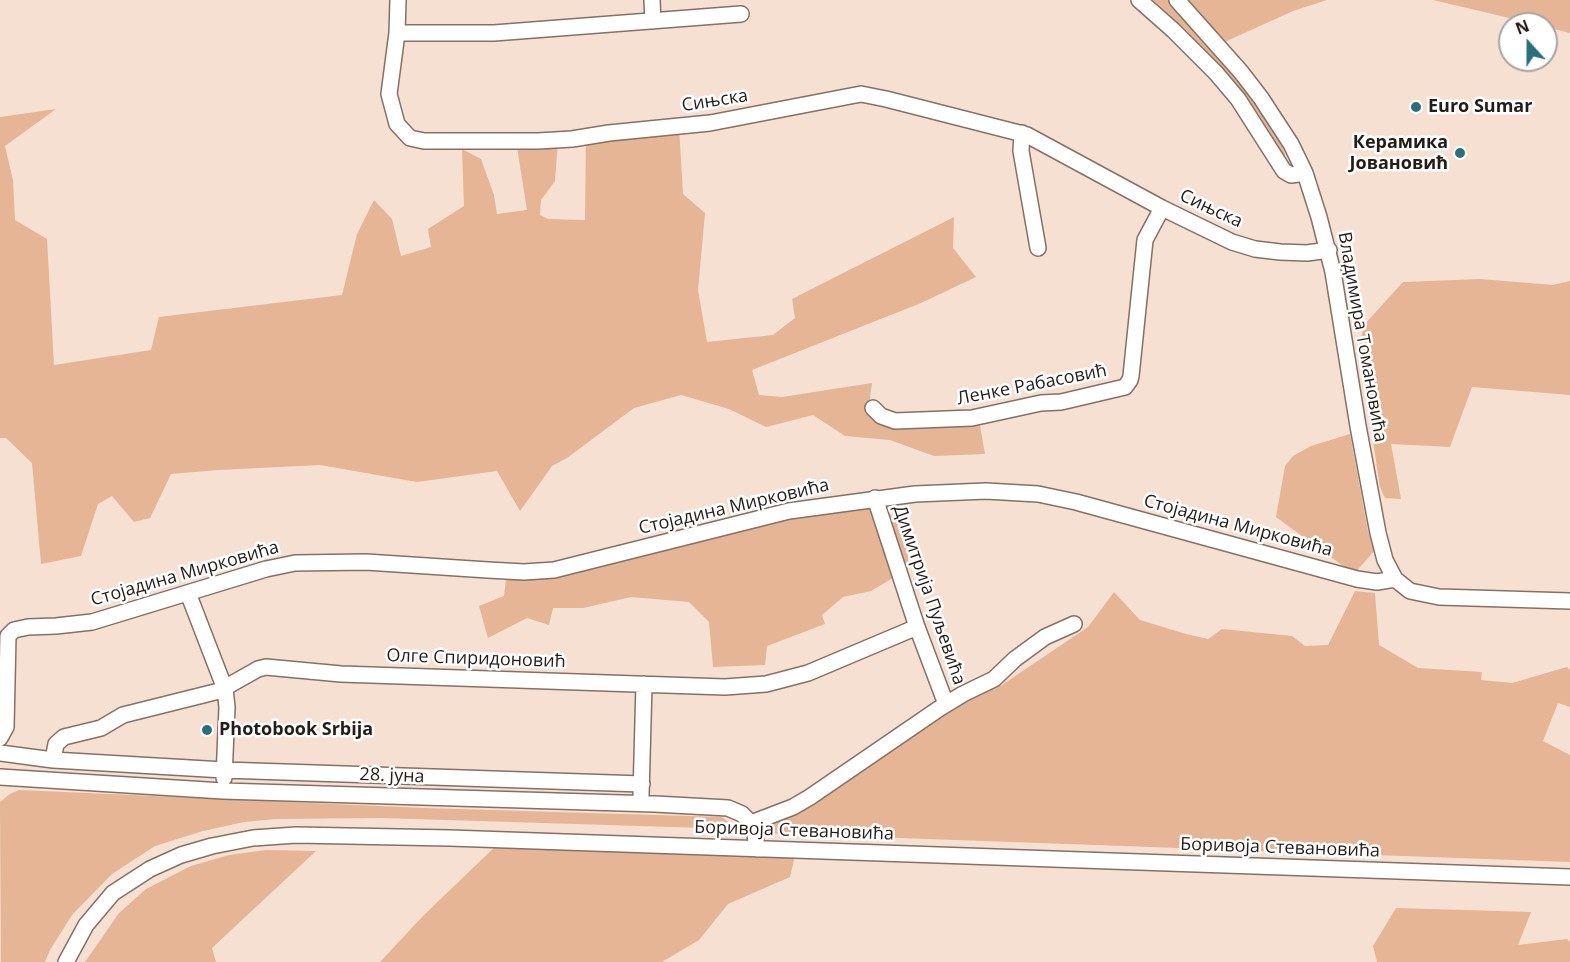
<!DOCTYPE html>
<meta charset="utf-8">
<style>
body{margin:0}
#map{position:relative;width:1570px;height:962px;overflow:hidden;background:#f6e0d2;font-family:"Open Sans",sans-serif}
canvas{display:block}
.north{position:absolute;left:1498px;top:12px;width:60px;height:60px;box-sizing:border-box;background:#fff;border:2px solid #a7a5a2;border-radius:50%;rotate:339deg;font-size:16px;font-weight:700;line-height:24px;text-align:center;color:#241d17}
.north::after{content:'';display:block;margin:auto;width:21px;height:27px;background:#28717a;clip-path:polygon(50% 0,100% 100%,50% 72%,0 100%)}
</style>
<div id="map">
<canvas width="1570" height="962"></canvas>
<div class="north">N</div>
</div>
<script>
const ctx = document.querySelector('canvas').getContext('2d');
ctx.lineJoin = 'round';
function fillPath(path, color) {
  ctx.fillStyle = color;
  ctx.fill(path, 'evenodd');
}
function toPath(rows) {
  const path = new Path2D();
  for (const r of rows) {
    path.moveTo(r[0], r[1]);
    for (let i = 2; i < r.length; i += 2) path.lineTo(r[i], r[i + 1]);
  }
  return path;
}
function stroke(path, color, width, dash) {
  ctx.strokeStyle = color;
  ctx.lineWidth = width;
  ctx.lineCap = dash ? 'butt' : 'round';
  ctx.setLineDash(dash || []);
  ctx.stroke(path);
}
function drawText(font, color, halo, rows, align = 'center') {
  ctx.font = font + ' "Open Sans",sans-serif';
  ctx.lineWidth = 5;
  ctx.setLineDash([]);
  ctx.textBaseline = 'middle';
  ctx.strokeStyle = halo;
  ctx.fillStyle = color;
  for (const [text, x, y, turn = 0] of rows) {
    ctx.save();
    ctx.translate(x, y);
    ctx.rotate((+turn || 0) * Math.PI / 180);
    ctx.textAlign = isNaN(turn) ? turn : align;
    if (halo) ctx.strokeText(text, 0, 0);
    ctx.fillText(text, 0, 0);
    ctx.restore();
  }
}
fillPath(toPath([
 [1153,0,1168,0,1235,72,1276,133,1285,153,1284,159,1259,115,1246,100,1187,31],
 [1177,0,1327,0,1293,11,1218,45],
 [1433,0,1570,0,1570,33,1546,27,1546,24,1535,24],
 [56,109,5,146,13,180,15,220,47,239,54,365,151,350,159,317,342,295,357,234,374,200,392,219,401,256,431,247,428,229,464,206,462,149,481,159,494,195,497,214,527,210,516,141,558,140,555,181,541,200,540,215,548,219,585,220,586,136,679,127,683,194,705,213,698,290,707,342,773,335,795,318,792,299,954,217,953,248,976,277,921,303,752,370,759,395,782,397,872,383,868,413,979,420,985,454,934,456,890,440,845,436,813,415,766,427,729,409,681,395,634,408,567,458,552,466,520,511,497,471,417,482,320,465,219,470,171,474,150,518,134,522,112,496,98,504,81,556,41,564,32,463,6,438,0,438,0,117],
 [1480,279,1553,285,1570,281,1570,395,1472,387,1450,447,1391,444,1401,499,1385,498,1380,487,1359,348,1364,325,1403,282],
 [1350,434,1368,531,1374,551,1354,574,1276,517,1285,466,1293,456,1311,446],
 [875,498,908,535,908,569,871,591,843,597,822,615,825,624,767,646,765,665,713,667,709,622,689,602,631,597,583,608,553,608,549,625,527,618,488,638,479,606,504,596,507,571,554,570],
 [1355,591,1375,593,1379,645,1418,668,1482,672,1481,680,1512,683,1567,667,1570,670,1570,707,1558,703,1543,741,1570,755,1570,862,760,833,763,817,779,812,946,704,1002,685,1088,627,1114,592,1140,620,1186,634,1208,639,1222,629,1292,636,1305,646,1328,645],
 [19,790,424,808,722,817,737,829,381,818,275,819,244,822,203,831,155,846,112,874,72,915,50,950,45,962,1,962,0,802,10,794],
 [502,840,796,851,790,877,728,904,699,940,662,962,380,962,423,916],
 [266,850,316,851,212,948,216,962,85,962,119,913,146,889,191,866,229,855],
 [1396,908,1531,912,1518,945,1567,939,1570,942,1570,962,1377,962,1373,946]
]), '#e5b595');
const minor = toPath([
 [398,0,397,33,389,94,397,124,410,138,424,141,538,141,572,139,609,133,710,123,861,94,886,99,1027,135,1162,208,1232,242,1255,249,1280,252,1307,253,1329,250],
 [652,0,653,21],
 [1139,0,1173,30,1216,73,1238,99,1284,171,1291,175,1305,173],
 [1177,0,1241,72,1261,98,1291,144,1305,173,1319,217,1333,272,1358,426,1378,533,1385,560,1395,579,1410,591,1439,597,1570,601],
 [397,33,494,33,741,14],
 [1022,133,1021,151,1038,248],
 [873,408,881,416,895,421,972,418,1041,403,1061,402,1125,387,1130,380,1131,376,1145,240,1162,208],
 [875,498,917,627,946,704],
 [188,593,225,689,227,707,224,778],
 [0,738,6,727,8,636,14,630,28,627,56,626,92,622,266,569,295,563,366,562,488,570,524,572,554,570,789,511,915,494,986,491,1038,494,1076,502,1357,579,1377,582,1395,579],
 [0,753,53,760,224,770,642,784],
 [53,760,56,744,64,737,101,728,123,715,219,691,258,669,266,667,341,674,725,687,766,684,808,673,917,627],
 [0,777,223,791,655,804,728,808,742,814,751,823,755,834,757,849],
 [641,795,644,684],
 [751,823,793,807,810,797,940,708,963,694,994,679,1015,659,1045,637,1074,624],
 [66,962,86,925,113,893,150,869,181,855,212,846,253,838,296,835,450,838,1570,877]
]);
stroke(minor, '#857164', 18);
stroke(minor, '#fff', 15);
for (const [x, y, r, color] of [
 [1416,107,6,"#28717a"],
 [1460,153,6,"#28717a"],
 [207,730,6,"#28717a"]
]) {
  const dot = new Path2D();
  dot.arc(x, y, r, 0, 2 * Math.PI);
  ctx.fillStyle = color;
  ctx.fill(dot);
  stroke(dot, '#fff', 2);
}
drawText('18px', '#241d17', '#fff', [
 ["Сињска",715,101,-9],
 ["Сињска",1211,209,25],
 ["Владимира Томановића",1362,337,80],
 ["Ленке Рабасовић",1032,385,-11],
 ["Стојадина Мирковића",734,507,-13],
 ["Стојадина Мирковића",1238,526,15],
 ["Стојадина Мирковића",185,574,-16],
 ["Димитрија Пуљевића",929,595,71],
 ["Олге Спиридоновић",476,659,2],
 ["28. јуна",392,776,2],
 ["Боривоја Стевановића",794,831,2],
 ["Боривоја Стевановића",1280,848,2]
]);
drawText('bold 18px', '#241d17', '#fff', [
 ["Euro Sumar",1428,107],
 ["Керамика",1448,143,"right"],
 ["Јовановић",1448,164,"right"],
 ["Photobook Srbija",219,730]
], 'left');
</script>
